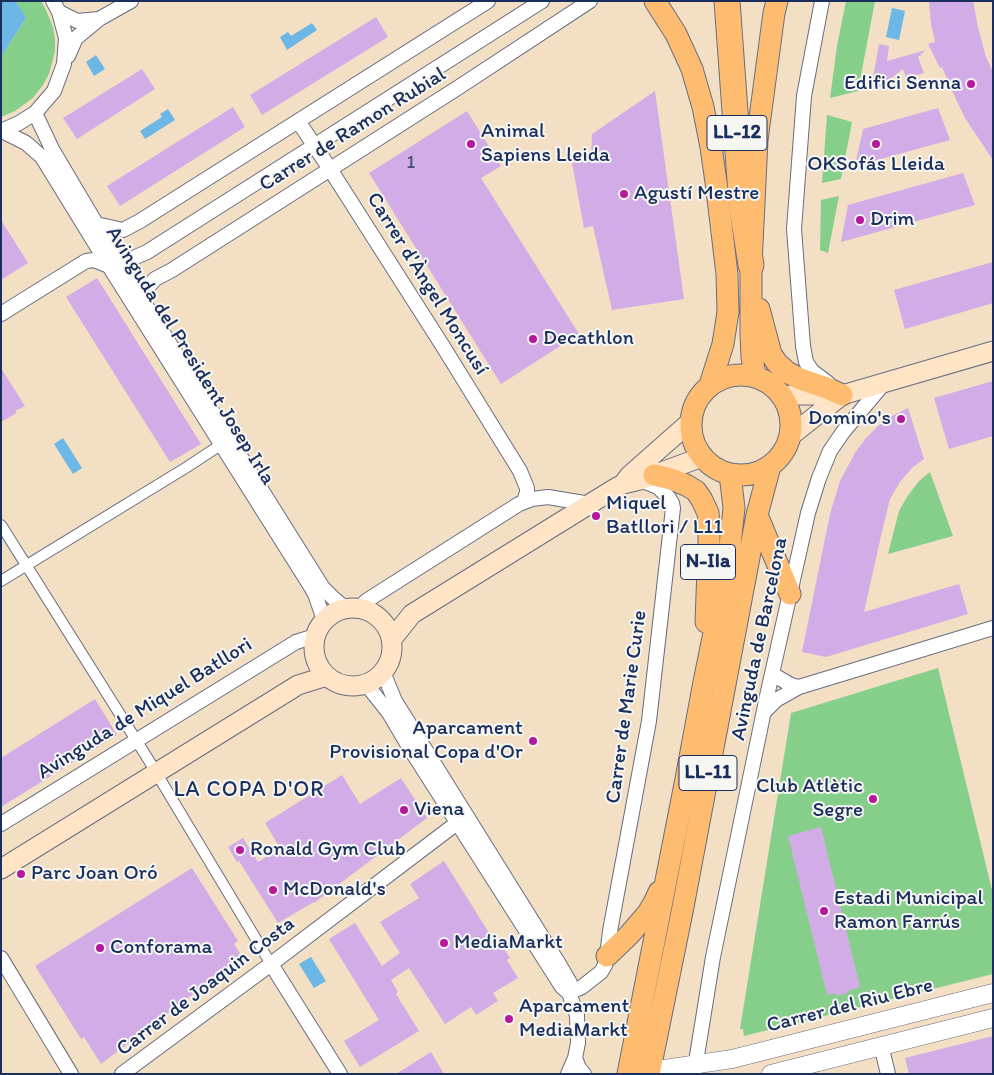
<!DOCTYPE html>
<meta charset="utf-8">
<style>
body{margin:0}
#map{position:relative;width:994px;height:1075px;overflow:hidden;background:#f3dfc3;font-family:Itim,sans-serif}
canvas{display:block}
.frame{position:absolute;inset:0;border:2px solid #1b2f5e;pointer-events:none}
</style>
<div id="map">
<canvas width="994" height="1075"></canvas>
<div class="frame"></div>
</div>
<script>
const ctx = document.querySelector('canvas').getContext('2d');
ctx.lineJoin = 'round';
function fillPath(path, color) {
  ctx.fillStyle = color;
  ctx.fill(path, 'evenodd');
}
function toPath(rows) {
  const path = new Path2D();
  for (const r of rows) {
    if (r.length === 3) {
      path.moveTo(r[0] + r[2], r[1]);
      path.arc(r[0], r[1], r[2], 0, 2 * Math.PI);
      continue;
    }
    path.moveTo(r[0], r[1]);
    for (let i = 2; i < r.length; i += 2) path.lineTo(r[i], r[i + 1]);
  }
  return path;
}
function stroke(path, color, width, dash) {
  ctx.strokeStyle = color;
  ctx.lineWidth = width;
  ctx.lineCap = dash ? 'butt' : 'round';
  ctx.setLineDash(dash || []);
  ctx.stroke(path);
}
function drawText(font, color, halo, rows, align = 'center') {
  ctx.font = font + ' Itim,sans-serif';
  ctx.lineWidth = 4;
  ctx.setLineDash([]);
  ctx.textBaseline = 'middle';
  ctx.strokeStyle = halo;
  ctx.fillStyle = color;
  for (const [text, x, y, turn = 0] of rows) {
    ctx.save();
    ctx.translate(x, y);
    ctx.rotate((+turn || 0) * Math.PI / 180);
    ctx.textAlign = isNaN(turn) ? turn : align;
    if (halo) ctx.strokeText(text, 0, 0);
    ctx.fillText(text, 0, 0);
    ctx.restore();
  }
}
fillPath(toPath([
 [15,1,41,1,46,10,53,27,55,39,55,51,52,63,49,74,43,85,33,98,15,111,1,117,1,57,26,18],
 [846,1,875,1,858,91,830,98,837,46],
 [827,115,852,122,841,179,822,183],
 [839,196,828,253,820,250,821,200],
 [930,472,953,536,888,554,899,511,907,497,919,481],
 [938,668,993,894,993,974,744,1036,743,1029,740,1029,791,713]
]), '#86cf8b');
fillPath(toPath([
 [1,1,15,1,23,12,26,18,1,57],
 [892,8,905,11,899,40,886,37],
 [312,23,317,30,287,50,280,37,288,32,291,36],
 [96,55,105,69,94,76,86,62],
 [168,109,175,120,145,139,140,131,162,117,160,114],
 [63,438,82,468,73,474,54,444],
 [311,957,326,981,314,988,299,964]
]), '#6cb7e5');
fillPath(toPath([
 [929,1,973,1,978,27,986,57,993,72,993,160,965,118,954,95,942,67,940,68,928,44,935,42,931,24],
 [376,17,388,37,262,115,250,95],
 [879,44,889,46,887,61,926,50,918,57,924,73,906,78,903,69,882,86,871,89],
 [142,69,155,89,77,139,63,118],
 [655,91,684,299,612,310,593,226,584,228,572,163,591,159,592,134],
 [233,107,245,127,120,206,107,186],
 [938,108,950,140,855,166,863,129],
 [467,111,501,166,481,178,579,334,501,384,369,173],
 [963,173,975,205,841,242,848,205],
 [1,220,28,263,1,280],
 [993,262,993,303,905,329,894,290],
 [97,278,201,444,170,462,66,297],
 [1,368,25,406,15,411,17,413,1,422],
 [993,381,993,436,949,449,934,398],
 [908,408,924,459,913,467,905,476,900,482,890,499,883,527,864,612,959,584,968,614,826,657,802,652,830,514,840,481,855,453,866,438,878,426,890,417],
 [95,699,117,735,1,807,1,758],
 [342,775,360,804,401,778,427,818,314,903,314,902,278,923,239,861,237,862,228,847,243,838,258,862,280,848,265,823],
 [821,827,860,987,847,991,848,993,836,996,835,993,827,995,788,836],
 [444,861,496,944,499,942,510,958,507,960,518,978,493,993,498,1001,476,1015,471,1007,445,1024,409,968,391,980,398,992,396,994,419,1031,360,1067,344,1041,379,1020,329,939,355,923,382,966,400,953,380,922,419,898,410,884],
 [192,868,238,941,234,944,242,957,101,1064,84,1037,81,1039,35,966],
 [993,1036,993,1074,909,1074,905,1058],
 [431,1052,444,1074,396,1074]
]), '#d1ace6');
const pedestrian = toPath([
 [1,525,148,759,271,964],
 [1,581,187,467,222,444]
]);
const minor = toPath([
 [822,1,804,96,794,229,803,346,806,362,812,371,828,383],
 [59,12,77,21,99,19],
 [68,56,76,38,99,19,131,1],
 [35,113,52,149,123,269,323,588,333,598,345,608],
 [298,121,330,169,444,348,520,471,527,488,527,492,524,502],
 [1,131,19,123,35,113,54,91,64,64,66,38,59,12,53,1],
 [2,131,26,143,42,157,109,266,311,587,315,594,324,620],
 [96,224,123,230,140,221,488,1],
 [118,260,131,259,147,252,542,1],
 [140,296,155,279,172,270,459,87,590,1],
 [1,314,86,261,94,260,109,266],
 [361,607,366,601,519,504,532,499,548,497,590,504],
 [383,672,395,701,559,964,570,983,569,993,577,1015,578,1043,575,1058,568,1074],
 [772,674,791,685,799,687],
 [366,684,389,713,409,747,562,987,569,993],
 [764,712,776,700,799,687,993,628],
 [1,824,296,642,315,636],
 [1,958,71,1074],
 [271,964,340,1074],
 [569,993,582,987,601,972,605,965,607,956,610,931,649,721,673,508,672,503,669,498,658,487,640,480],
 [881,1045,888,1074],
 [575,1058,579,1068,584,1074],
 [122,1074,271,964,457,823],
 [694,1074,713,957,767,696,808,513,819,478,830,451,843,432,885,382]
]);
const tertiary = toPath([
 [638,1073,732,1059,993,993],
 [771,1074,993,1018]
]);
const secondary = toPath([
 [783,398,791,395,842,395,993,351],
 [789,437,842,395],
 [623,484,630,475,690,422],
 [353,647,39],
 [392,639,412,614,614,489,623,484,640,480,702,457],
 [1,869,298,685,327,676]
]);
const primary = toPath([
 [655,1,676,34,692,69,703,107,711,147,716,182,727,274,728,312,723,344,710,385],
 [759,309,771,354,777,363,787,372,800,379,827,388,842,395],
 [741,425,50],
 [755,376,752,357,751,335,751,265,757,140,774,13,777,1],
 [654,475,671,479,686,485,696,491,702,500,708,513,709,524,709,542,706,622],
 [757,515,790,594],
 [607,956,629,935,648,913,655,901,659,892],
 [628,1074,686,779,704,682,728,564,734,508,730,474],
 [649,1074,682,912,757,515,770,466]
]);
const motorway = toPath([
 [727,1,742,208,751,265]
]);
stroke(pedestrian, '#676d81', 12);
stroke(minor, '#676d81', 16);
stroke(tertiary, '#676d81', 19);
stroke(secondary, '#676d81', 21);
stroke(primary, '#676d81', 23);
stroke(motorway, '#676d81', 27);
stroke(pedestrian, '#fff', 10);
stroke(minor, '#fff', 14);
stroke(tertiary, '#fff', 18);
stroke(secondary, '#ffe4c6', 19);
stroke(primary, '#febc70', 21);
stroke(motorway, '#febc70', 25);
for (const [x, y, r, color] of [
 [971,84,5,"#b5179e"],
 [471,144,5,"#b5179e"],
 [876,144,5,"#b5179e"],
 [624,194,5,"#b5179e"],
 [860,220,5,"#b5179e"],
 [533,339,5,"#b5179e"],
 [901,419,5,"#b5179e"],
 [596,516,5,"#b5179e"],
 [533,741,5,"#b5179e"],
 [873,799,5,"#b5179e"],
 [404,810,5,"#b5179e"],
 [240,850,5,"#b5179e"],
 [21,874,5,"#b5179e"],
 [273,890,5,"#b5179e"],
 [824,911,5,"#b5179e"],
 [444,943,5,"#b5179e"],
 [100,948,5,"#b5179e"],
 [509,1019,5,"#b5179e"]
]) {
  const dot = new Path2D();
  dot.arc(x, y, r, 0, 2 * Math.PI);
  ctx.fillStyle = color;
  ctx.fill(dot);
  stroke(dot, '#f6f6f2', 2);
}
drawText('19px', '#484e80', null, [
 ["1",411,163]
]);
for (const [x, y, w] of [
 [737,133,60],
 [708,562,55],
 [708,773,58]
]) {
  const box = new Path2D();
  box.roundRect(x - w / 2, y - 17.5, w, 35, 4);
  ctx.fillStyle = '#f6f6f2';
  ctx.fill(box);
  stroke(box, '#1b2f5e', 1);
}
drawText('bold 20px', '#1b2f5e', null, [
 ["LL-12",737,133],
 ["N-IIa",708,562],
 ["LL-11",708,773]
]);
drawText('21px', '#1b2f5e', '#f6f6f2', [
 ["Edifici Senna",961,84,"right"],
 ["Animal",481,132],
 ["Sapiens Lleida",481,156],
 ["OKSofás Lleida",876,165,"center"],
 ["Agustí Mestre",634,194],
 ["Drim",870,220],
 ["Decathlon",543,339],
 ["Domino's",891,419,"right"],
 ["Miquel",606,504],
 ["Batllori / L11",606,528],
 ["Aparcament",523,729,"right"],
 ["Provisional Copa d'Or",523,753,"right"],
 ["Club Atlètic",863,787,"right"],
 ["Segre",863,811,"right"],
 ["Viena",414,810],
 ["Ronald Gym Club",250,850],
 ["Parc Joan Oró",31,874],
 ["McDonald's",283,890],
 ["Estadi Municipal",834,899],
 ["Ramon Farrús",834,923],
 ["MediaMarkt",454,943],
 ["Conforama",110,948],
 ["Aparcament",519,1007],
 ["MediaMarkt",519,1031]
], 'left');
drawText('21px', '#1b2f5e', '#f6f6f2', [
 ["Carrer de Ramon Rubial",353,130,-32],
 ["Carrer d'Àngel Moncusí",427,284,58],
 ["Avinguda del President Josep Irla",190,356,58],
 ["Avinguda de Barcelona",760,639,-78],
 ["Carrer de Marie Curie",627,707,-82],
 ["Avinguda de Miquel Batllori",145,709,-32],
 ["Carrer de Joaquin Costa",206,987,-37],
 ["Carrer del Riu Ebre",850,1006,-14]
]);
ctx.letterSpacing = '1px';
drawText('22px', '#1b2f5e', '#f6f6f2', [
 ["LA COPA D'OR",249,790]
]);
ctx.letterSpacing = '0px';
</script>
